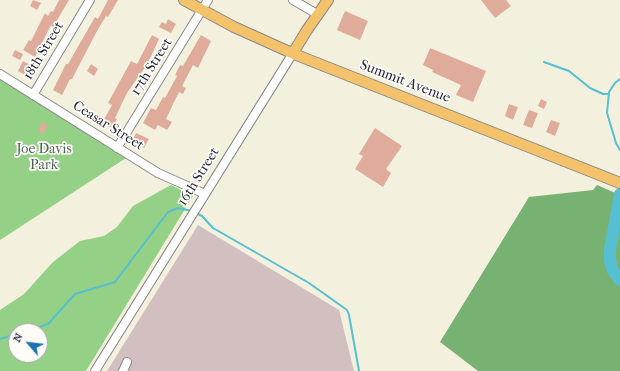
<!DOCTYPE html>
<style>
body{margin:0}
#map{position:relative;width:620px;height:371px;overflow:hidden;background:#f3f0de;font-family:"IM FELL French Canon",serif}
canvas{display:block}
.north{position:absolute;left:8px;top:323px;width:40px;height:40px;box-sizing:border-box;background:#fdfcf7;border:1px solid #a5a5ac;border-radius:50%;rotate:298deg;font-size:11px;font-weight:700;line-height:16px;text-align:center;color:#22223b}
.north::after{content:'';display:block;margin:auto;width:14px;height:18px;background:#1f6fb2;clip-path:polygon(50% 0,100% 100%,50% 72%,0 100%)}
</style>
<div id="map">
<canvas width="620" height="371"></canvas>
<div class="north">N</div>
</div>
<script>
const ctx = document.querySelector('canvas').getContext('2d');
ctx.lineJoin = 'round';
function fillPath(path, color) {
  ctx.fillStyle = color;
  ctx.fill(path, 'evenodd');
}
function toPath(rows) {
  const path = new Path2D();
  for (const r of rows) {
    path.moveTo(r[0], r[1]);
    for (let i = 2; i < r.length; i += 2) path.lineTo(r[i], r[i + 1]);
  }
  return path;
}
function stroke(path, color, width, dash) {
  ctx.strokeStyle = color;
  ctx.lineWidth = width;
  ctx.lineCap = dash ? 'butt' : 'round';
  ctx.setLineDash(dash || []);
  ctx.stroke(path);
}
function drawText(font, color, halo, rows, align = 'center') {
  ctx.font = font + ' "IM FELL French Canon",serif';
  ctx.lineWidth = 3.5;
  ctx.setLineDash([]);
  ctx.textBaseline = 'middle';
  ctx.strokeStyle = halo;
  ctx.fillStyle = color;
  for (const [text, x, y, turn = 0] of rows) {
    ctx.save();
    ctx.translate(x, y);
    ctx.rotate((+turn || 0) * Math.PI / 180);
    ctx.textAlign = isNaN(turn) ? turn : align;
    if (halo) ctx.strokeText(text, 0, 0);
    ctx.fillText(text, 0, 0);
    ctx.restore();
  }
}
fillPath(toPath([
 [198,225,339,310,354,371,107,371]
]), '#d2bfc0');
fillPath(toPath([
 [0,79,126,158,0,240],
 [171,185,193,196,86,371,0,371,0,310,24,294,53,262,80,241,104,236,117,227,133,206],
 [16,331,40,331,40,355,16,355]
]), '#94d085');
fillPath(toPath([
 [597,185,620,195,620,371,478,371,440,342,529,197,593,190]
]), '#77b272');
stroke(toPath([
 [544,62,569,71,590,88,603,94,608,94],
 [620,79,615,83,609,92,607,113,616,143,620,150],
 [196,213,202,216,213,228,309,283,347,310,349,315,359,371],
 [27,331,48,324,75,294,115,282,168,212,178,208,192,211],
 [0,339,16,334]
]), '#56bfd2', 2);
stroke(toPath([
 [620,194,610,250,610,261,613,271,620,280]
]), '#56bfd2', 12);
fillPath(toPath([
 [33,0,41,3,37,10,30,6],
 [59,0,69,0,53,27,51,25,35,57,23,50,29,40,31,41,45,13,48,16,51,11,53,12],
 [108,0,118,0,108,17,106,16,97,31,72,79,70,79,62,95,53,90,66,64,68,64,95,17,98,19],
 [481,0,506,0,511,6,495,18],
 [345,11,368,21,360,40,337,30],
 [168,19,176,24,171,33,159,27,162,22,166,24],
 [152,35,159,39,148,63,127,93,115,118,117,119,112,128,102,123,112,105,108,103,131,61,137,64],
 [201,35,211,41,198,68,193,65,182,86,186,88,183,94,179,92,174,102,166,119,172,122,167,130,158,125,155,130,143,123,151,108,156,110,163,97,165,98,177,76,175,75,180,65,183,66],
 [430,48,486,71,473,102,456,95,461,85,432,72,433,70,423,65],
 [15,50,23,54,20,60,12,56],
 [23,61,34,67,29,77,18,71],
 [91,64,98,69,94,76,87,71],
 [541,99,547,102,544,109,538,106],
 [509,104,518,107,513,120,505,116],
 [529,110,538,113,532,128,523,125],
 [551,120,560,123,555,136,546,132],
 [42,122,48,125,43,134,38,131],
 [375,128,402,146,386,169,391,173,383,187,355,169,363,156,359,154],
 [136,133,149,139,144,148,132,141]
]), '#dfac9b');
const minor = toPath([
 [293,0,317,14],
 [0,74,158,173,205,194],
 [33,95,90,0],
 [117,148,208,0],
 [95,371,293,53],
 [123,371,127,362]
]);
const major = toPath([
 [184,0,234,27,294,54,620,183],
 [293,53,307,30,328,0]
]);
stroke(minor, '#8a898c', 10);
stroke(major, '#8a898c', 12);
stroke(minor, '#fff', 8);
stroke(major, '#f3c26a', 10);
drawText('14px', '#22223b', '#fdfcf7', [
 ["18th Street",44,51,-59],
 ["17th Street",152,67,-58],
 ["Summit Avenue",405,82,21],
 ["Ceasar Street",108,126,32],
 ["16th Street",199,177,-58]
]);
drawText('14px', '#4a5f55', '#fdfcf7', [
 ["Joe Davis",44,150],
 ["Park",44,166]
]);
</script>
